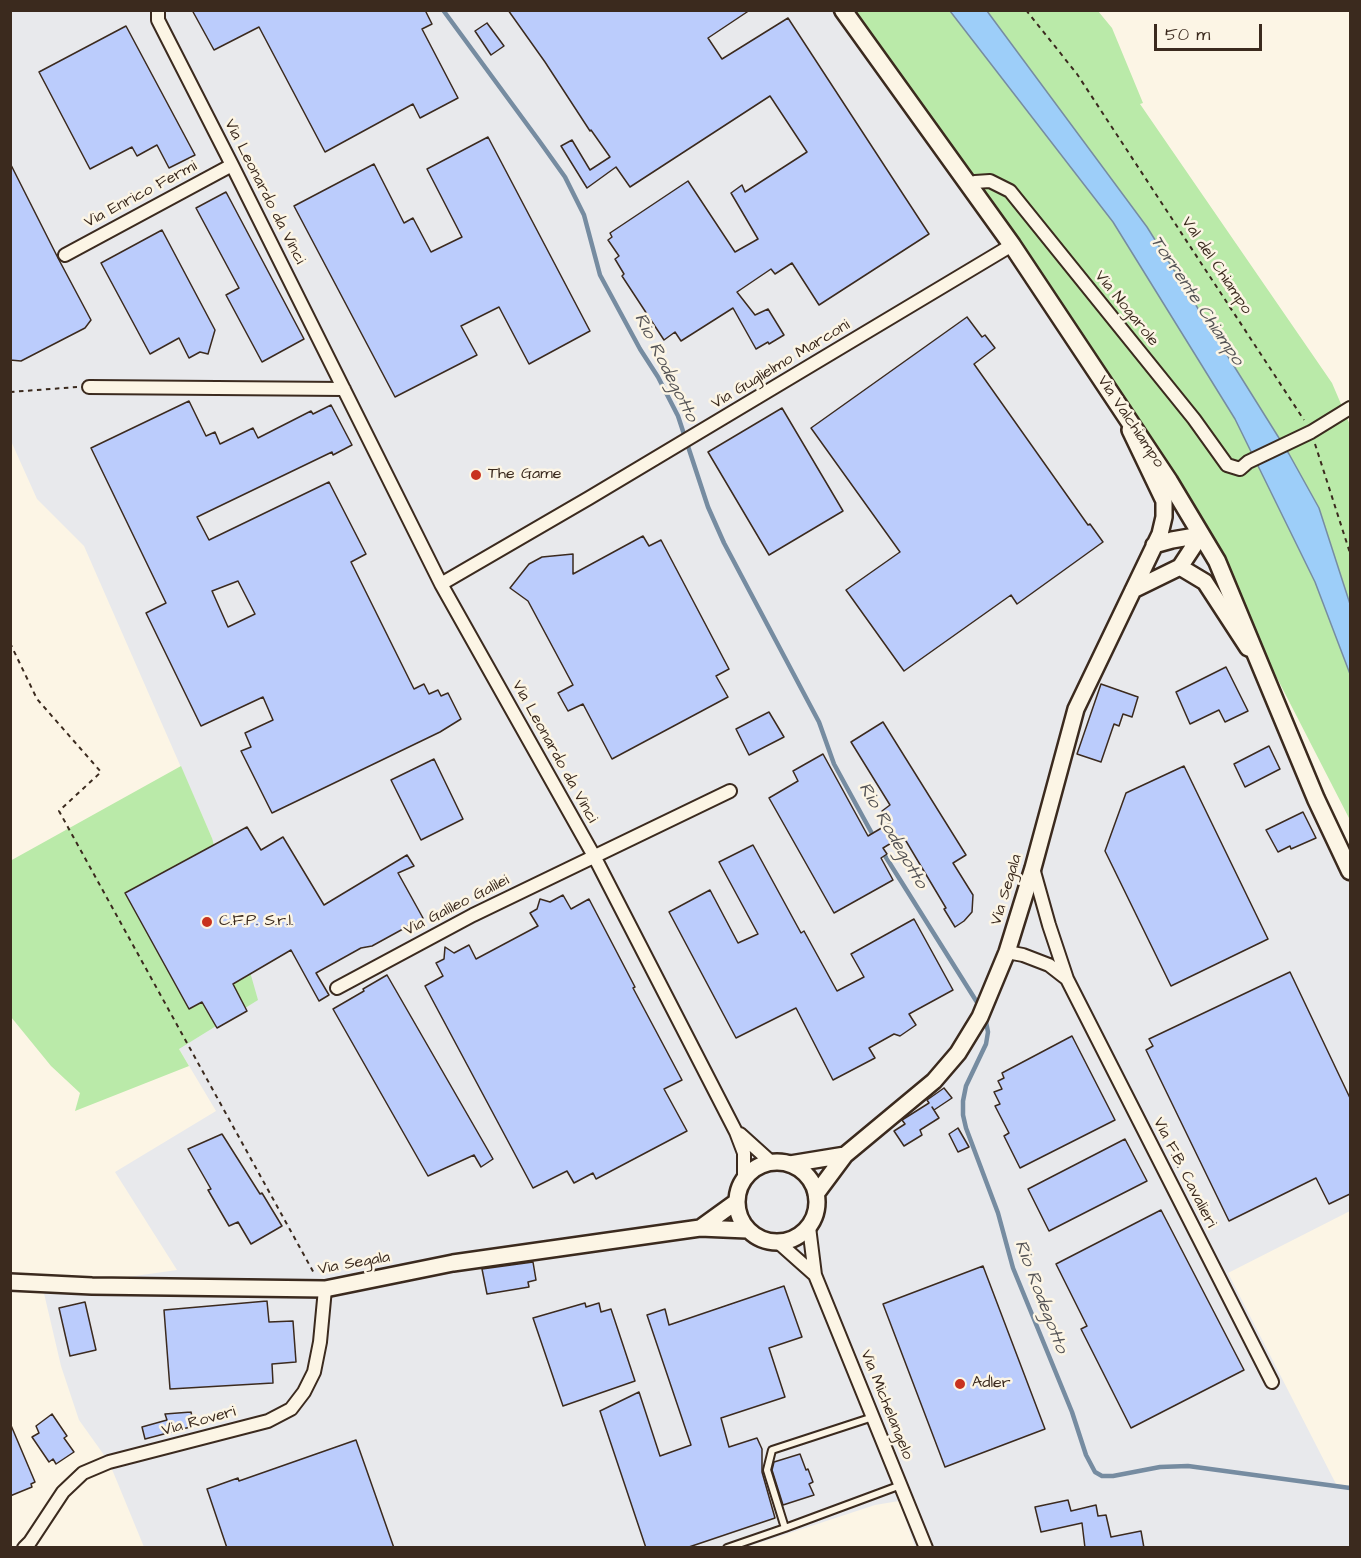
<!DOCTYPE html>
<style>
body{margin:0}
#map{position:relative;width:1361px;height:1558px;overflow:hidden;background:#fcf5e5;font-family:"Architects Daughter",sans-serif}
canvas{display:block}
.frame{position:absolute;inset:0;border:12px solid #3b2a1e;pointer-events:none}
.scale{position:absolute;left:1154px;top:24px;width:108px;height:27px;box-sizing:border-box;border:3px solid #3b2a1e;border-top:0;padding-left:8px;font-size:18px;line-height:21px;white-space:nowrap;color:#3b2a1e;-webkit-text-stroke:4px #fcf5e5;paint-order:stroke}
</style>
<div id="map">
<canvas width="1361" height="1558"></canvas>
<div class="frame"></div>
<div class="scale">50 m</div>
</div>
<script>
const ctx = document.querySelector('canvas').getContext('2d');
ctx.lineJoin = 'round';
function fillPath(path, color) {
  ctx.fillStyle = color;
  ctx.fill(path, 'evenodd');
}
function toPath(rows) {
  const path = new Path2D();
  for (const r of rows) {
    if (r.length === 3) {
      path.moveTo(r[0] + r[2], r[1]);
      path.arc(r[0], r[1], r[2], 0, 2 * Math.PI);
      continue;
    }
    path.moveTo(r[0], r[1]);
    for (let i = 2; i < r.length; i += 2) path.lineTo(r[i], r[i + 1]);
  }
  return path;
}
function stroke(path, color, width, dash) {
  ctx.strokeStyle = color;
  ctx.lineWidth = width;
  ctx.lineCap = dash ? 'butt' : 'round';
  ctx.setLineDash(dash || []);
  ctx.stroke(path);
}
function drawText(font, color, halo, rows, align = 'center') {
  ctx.font = font + ' "Architects Daughter",sans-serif';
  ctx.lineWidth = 5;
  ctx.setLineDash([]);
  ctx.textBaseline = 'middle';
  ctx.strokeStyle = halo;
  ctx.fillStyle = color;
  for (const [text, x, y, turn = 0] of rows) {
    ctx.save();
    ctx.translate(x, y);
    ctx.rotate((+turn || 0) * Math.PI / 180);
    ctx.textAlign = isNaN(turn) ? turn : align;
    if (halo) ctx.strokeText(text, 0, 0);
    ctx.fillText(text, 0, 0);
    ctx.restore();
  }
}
fillPath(toPath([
 [10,11,840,11,1182,493,1320,816,1350,880,1350,1211,1228,1273,1336,1484,1350,1486,1350,1547,915,1547,900,1503,917,1498,875,1505,747,1547,144,1547,109,1462,79,1420,61,1366,43,1289,177,1270,115,1172,216,1111,179,1049,212,838,84,546,37,499,11,441]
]), '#e8e9ec');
fillPath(toPath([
 [840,11,950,11,1113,222,1235,419,1315,582,1350,674,1350,820,1182,493],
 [987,11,1098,11,1112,28,1143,103,1140,104,1332,383,1350,425,1350,604,1319,508,1289,454,1147,227],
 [181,766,212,838,258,1000,179,1049,189,1066,75,1111,80,1093,51,1066,11,1017,10,861]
]), '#baeaa9');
const water = toPath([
 [950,11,987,11,1147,227,1289,454,1319,508,1350,604,1350,674,1315,582,1235,419,1113,222,950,11]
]);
fillPath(water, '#9dcef9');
stroke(water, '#768ca1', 1.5);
stroke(toPath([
 [443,10,540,142,565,177,584,215,600,275,640,349,658,377,678,416,708,507,724,543,819,722,834,764,875,839],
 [882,851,980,1007],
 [985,1017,988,1032,986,1044,966,1086,963,1101,963,1115,966,1128,998,1213,1013,1268,1072,1412,1086,1455,1095,1472,1102,1476,1113,1476,1160,1467,1188,1466,1350,1488]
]), '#768ca1', 4.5);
const building = toPath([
 [192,10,425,10,432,24,422,29,458,98,420,118,413,104,325,152,259,27,214,50,192,10],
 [508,10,750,10,708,38,722,59,788,18,929,234,819,305,792,263,775,274,771,269,737,292,755,315,768,309,784,335,769,344,768,342,756,349,733,308,681,341,675,332,664,340,622,276,624,274,615,259,619,256,608,240,612,237,610,233,688,181,735,252,758,239,731,193,742,185,745,192,807,152,770,96,630,187,616,167,587,188,561,146,572,140,590,170,610,157,591,130,590,131,545,62,508,10],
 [487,23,504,46,491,55,475,31,487,23],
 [126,26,195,155,169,168,157,145,137,156,132,147,90,169,39,72,126,26],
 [488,137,590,331,529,364,499,307,461,326,477,355,395,397,294,206,374,164,404,223,413,218,431,252,462,237,427,169,488,137],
 [10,163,58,258,91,320,85,328,21,361,10,360,10,163],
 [226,192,304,339,262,362,226,295,239,288,196,208,226,192],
 [162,230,215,330,208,354,200,352,189,358,179,338,150,354,101,263,162,230],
 [967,317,982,337,985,335,995,348,974,364,1088,525,1090,524,1103,542,1017,604,1011,595,904,671,846,590,900,552,811,428,967,317],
 [189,401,206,436,215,432,220,444,253,428,258,438,311,411,313,414,331,405,352,445,333,455,332,452,197,517,209,540,329,482,366,554,351,562,414,689,424,684,429,694,438,690,441,696,448,693,461,719,440,732,272,813,241,751,251,747,245,733,273,720,263,697,201,726,146,613,166,603,91,448,189,401],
 [238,581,255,614,228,627,212,591,238,581],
 [782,408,843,511,769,555,708,452,782,408],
 [643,536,649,546,661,540,729,669,716,676,728,697,612,759,583,704,568,711,558,693,573,685,528,601,510,588,529,564,542,557,573,554,573,574,643,536],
 [1226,667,1248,711,1225,722,1219,710,1190,724,1176,692,1226,667],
 [1101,684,1138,697,1132,717,1123,714,1119,726,1114,724,1101,762,1077,754,1101,684],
 [769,712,784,737,749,755,736,729,769,712],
 [883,722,966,855,953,863,973,895,972,912,964,921,955,927,944,909,946,908,903,836,883,848,887,854,881,858,893,880,834,913,769,798,798,781,793,771,823,754,868,836,890,823,882,811,890,805,851,742,883,722],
 [1269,746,1280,769,1245,787,1234,764,1269,746],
 [434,759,463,819,421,840,391,780,434,759],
 [1184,766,1268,939,1171,986,1105,851,1126,793,1184,766],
 [1303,812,1316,838,1291,849,1290,846,1278,852,1266,830,1303,812],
 [247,827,261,850,283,837,324,905,407,855,414,866,398,873,423,918,372,946,361,948,316,973,329,995,319,1001,291,950,233,984,247,1011,217,1028,202,1002,189,1009,125,893,247,827],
 [753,845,801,933,804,931,837,991,864,977,851,954,914,919,953,990,909,1014,916,1025,900,1036,894,1034,869,1048,875,1058,833,1080,796,1008,736,1038,669,912,710,890,738,943,758,934,719,862,753,845],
 [563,895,571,909,589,899,635,987,633,988,682,1080,664,1089,687,1131,596,1179,593,1173,574,1183,567,1171,533,1188,425,986,443,976,436,963,444,959,445,947,454,953,469,945,476,959,538,926,530,913,537,909,540,899,550,902,563,895],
 [1290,972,1350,1098,1350,1194,1329,1204,1316,1178,1229,1221,1146,1050,1153,1046,1149,1039,1290,972],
 [387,975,493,1159,481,1167,474,1155,428,1176,333,1009,364,991,363,989,387,975],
 [1072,1036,1115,1120,1020,1168,1004,1136,1009,1133,995,1106,1000,1104,994,1092,1002,1089,998,1081,1004,1078,1002,1073,1072,1036],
 [944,1088,952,1098,934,1110,932,1107,939,1118,920,1130,922,1135,904,1146,894,1131,905,1124,902,1120,929,1103,927,1100,944,1088],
 [958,1128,969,1147,958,1152,949,1134,958,1128],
 [222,1134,260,1194,262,1193,282,1226,251,1244,238,1222,229,1226,208,1190,211,1189,188,1149,222,1134],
 [1125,1139,1147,1181,1049,1231,1028,1189,1125,1139],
 [1161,1210,1244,1370,1131,1428,1081,1329,1087,1326,1056,1264,1161,1210],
 [533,1262,536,1280,528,1282,529,1287,487,1294,482,1269,533,1262],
 [983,1266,1045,1429,945,1467,883,1304,983,1266],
 [784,1286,802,1337,769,1348,785,1397,721,1418,729,1447,757,1438,762,1449,762,1472,775,1518,686,1548,646,1548,600,1411,639,1392,660,1456,691,1445,647,1315,665,1309,669,1325,784,1286],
 [267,1301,269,1322,293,1321,296,1362,272,1364,273,1383,170,1389,164,1310,267,1301],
 [85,1302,96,1350,70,1356,59,1308,85,1302],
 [585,1303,586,1307,599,1303,601,1312,611,1309,635,1381,563,1406,533,1318,585,1303],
 [191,1412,194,1426,145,1439,142,1427,167,1420,165,1414,191,1412],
 [52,1414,67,1436,64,1438,74,1452,56,1464,53,1459,49,1462,32,1437,39,1433,36,1426,52,1414],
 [10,1423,35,1482,31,1484,32,1487,10,1496,10,1423],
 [356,1440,394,1548,227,1548,207,1489,238,1478,239,1481,356,1440],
 [800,1454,806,1470,808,1469,813,1482,809,1484,814,1495,783,1505,772,1470,774,1462,800,1454],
 [1068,1500,1071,1511,1096,1505,1098,1516,1106,1515,1111,1537,1141,1531,1144,1548,1085,1548,1082,1523,1041,1532,1035,1507,1068,1500]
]);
fillPath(building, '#bbccfc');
stroke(building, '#3b2a1e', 1.5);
const service = toPath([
 [873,1417,772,1450,767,1470,785,1528,901,1485],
 [727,1548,785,1528]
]);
const minor = toPath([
 [158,10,158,20,232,165,441,584,594,856,736,1132,744,1153,744,1178],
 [968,185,975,182,990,181,1010,191,1194,419,1227,465,1240,469,1248,462,1311,432,1350,408],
 [65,255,232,165],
 [89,387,344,389],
 [441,584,589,498,1012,245],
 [1033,868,1049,925,1067,979,1272,1382],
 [1007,952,1023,955,1049,965,1067,979],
 [337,988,473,915,730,791],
 [740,1134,771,1162],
 [809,1227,815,1275,926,1548],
 [779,1243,815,1275],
 [24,1548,30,1542,63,1492,83,1473,109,1462,268,1421,291,1409,304,1392,314,1372,320,1342,325,1289]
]);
const tertiary = toPath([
 [1154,545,1172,540,1201,535],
 [1180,567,1205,582,1248,648],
 [1133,590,1180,567,1201,535],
 [777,1202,40],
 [790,1164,845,1155],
 [816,1194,845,1155,934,1081,958,1053,980,1017,1007,952,1033,868,1076,709,1160,534,1164,517,1164,501,1130,430],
 [700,1228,736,1202],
 [10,1282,92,1286,325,1289,453,1263,700,1228,747,1230]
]);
const secondary = toPath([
 [843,10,1012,245,1169,481,1217,561,1316,799,1350,871]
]);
stroke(service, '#3b2a1e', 10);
stroke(minor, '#3b2a1e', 16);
stroke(tertiary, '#3b2a1e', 20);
stroke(secondary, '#3b2a1e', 21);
stroke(toPath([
 [1026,10,1077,74,1304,420],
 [10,392,77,387],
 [1315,444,1350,553],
 [10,643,37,699,101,772,59,811,315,1275]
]), '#3b2a1e', 2, [4.5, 4.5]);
stroke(service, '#fcf5e5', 6);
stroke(minor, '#fcf5e5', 12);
stroke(tertiary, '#fcf5e5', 15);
stroke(secondary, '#fcf5e5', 16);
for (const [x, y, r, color] of [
 [476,475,6,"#c8321e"],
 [207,922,6,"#c8321e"],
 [960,1384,6,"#c8321e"]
]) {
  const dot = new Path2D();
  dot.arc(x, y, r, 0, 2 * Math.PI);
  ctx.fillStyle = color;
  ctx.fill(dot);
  stroke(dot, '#fcf5e5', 2);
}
drawText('16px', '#3b2a1e', '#fcf5e5', [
 ["Via Leonardo da Vinci",264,192,63],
 ["Via Enrico Fermi",141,195,-28],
 ["Val del Chiampo",1216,266,56],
 ["Via Nogarole",1126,309,51],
 ["Via Guglielmo Marconi",781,365,-31],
 ["Via Valchiampo",1130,422,56],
 ["Via Leonardo da Vinci",554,752,61],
 ["Via Segala",1007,890,-73],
 ["Via Galileo Galilei",457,906,-27],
 ["Via F.B. Cavalieri",1184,1173,63],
 ["Via Segala",354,1264,-10],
 ["Via Michelangelo",886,1405,68],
 ["Via Roveri",199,1422,-15]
]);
drawText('16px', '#3b2a1e', '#fcf5e5', [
 ["The Game",488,475],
 ["C.F.P. S.r.l.",219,922],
 ["Adler",972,1384]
], 'left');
drawText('italic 18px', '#545355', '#fcf5e5', [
 ["Torrente Chiampo",1196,301,56],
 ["Rio Rodegotto",665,368,63],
 ["Rio Rodegotto",892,836,60],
 ["Rio Rodegotto",1040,1297,69]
]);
</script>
